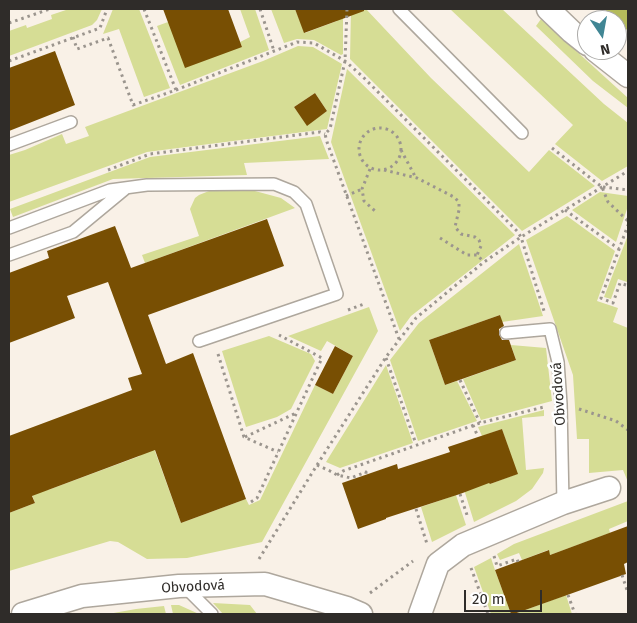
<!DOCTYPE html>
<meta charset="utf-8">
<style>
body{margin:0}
#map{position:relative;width:637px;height:623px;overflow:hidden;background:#f9f1e7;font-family:"Fira Sans",sans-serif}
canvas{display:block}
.frame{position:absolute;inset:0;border:10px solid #2f2c29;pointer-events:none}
.north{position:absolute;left:577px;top:10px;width:50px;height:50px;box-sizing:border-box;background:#fff;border:1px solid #acaba9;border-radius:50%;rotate:168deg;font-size:14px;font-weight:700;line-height:20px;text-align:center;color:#2f2c29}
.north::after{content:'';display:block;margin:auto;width:18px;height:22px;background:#418694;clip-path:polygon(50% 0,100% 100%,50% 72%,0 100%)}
.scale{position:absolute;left:464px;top:590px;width:78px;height:22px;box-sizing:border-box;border:2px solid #2f2c29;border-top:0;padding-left:6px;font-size:15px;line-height:18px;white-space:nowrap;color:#2f2c29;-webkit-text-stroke:4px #fff;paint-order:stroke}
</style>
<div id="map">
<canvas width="637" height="623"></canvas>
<div class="frame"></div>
<div class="north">N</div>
<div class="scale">20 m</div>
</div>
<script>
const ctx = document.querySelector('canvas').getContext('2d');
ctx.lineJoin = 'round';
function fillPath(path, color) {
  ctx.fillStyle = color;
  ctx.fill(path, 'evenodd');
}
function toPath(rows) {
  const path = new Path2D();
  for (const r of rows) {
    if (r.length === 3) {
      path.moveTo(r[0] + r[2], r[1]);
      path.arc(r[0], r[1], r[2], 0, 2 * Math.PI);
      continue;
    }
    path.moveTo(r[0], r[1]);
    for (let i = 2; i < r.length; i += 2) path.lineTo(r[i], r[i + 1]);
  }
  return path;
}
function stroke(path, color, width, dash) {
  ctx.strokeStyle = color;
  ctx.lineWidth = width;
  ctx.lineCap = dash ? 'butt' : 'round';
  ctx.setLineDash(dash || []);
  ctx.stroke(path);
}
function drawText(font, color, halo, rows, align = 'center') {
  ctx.font = font + ' "Fira Sans",sans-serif';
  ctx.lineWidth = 5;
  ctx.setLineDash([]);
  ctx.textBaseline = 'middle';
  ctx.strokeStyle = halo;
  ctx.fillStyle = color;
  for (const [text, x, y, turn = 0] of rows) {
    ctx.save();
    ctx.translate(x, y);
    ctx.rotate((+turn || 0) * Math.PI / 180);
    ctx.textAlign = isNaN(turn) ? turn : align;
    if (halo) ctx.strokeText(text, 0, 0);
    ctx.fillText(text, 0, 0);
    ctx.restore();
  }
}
fillPath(toPath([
 [69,9,102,9,97,20,92,25,9,56,9,31,26,25,27,28,52,19,51,15],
 [113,9,139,9,170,88,144,97,119,29,103,34],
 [240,9,255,9,269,50,180,85,157,26,168,22,242,47,240,42,250,37],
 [271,9,295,9,305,33,337,21,332,9,343,9,343,54,341,55,314,40,297,39,284,43],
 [351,9,366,9,431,78,529,172,549,150,595,186,522,231,350,59],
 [450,9,502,9,604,104,628,123,628,166,602,181,555,144,573,125],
 [541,19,628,98,628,108,593,81,536,26],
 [298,46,313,47,342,64,327,129,147,152,9,202,9,155,25,150,62,134,66,144,89,136,85,127,263,61],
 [315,93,327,111,307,125,294,107],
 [347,69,515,235,411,316,400,331,331,142],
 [320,136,329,159,244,163,247,175,113,179,13,217,10,209,150,157],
 [232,189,255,191,281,198,295,208,145,263,142,255,199,236,190,209,195,198,199,195,209,191],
 [600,192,628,196,628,206,616,242,572,210],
 [567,216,615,251,597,301,618,308,613,322,628,328,628,482,623,470,589,473,589,439,577,439,573,375,526,240],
 [628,235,628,279,627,282,618,279,611,299,604,297],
 [519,244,543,316,502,322,500,315,429,340,445,385,457,381,477,421,418,441,390,360,419,323],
 [369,307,378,331,262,542,187,558,147,559,118,542,110,541,9,571,9,513,35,503,26,478,48,490,140,456,148,432,181,523,246,499,249,505,260,500,315,385,333,394,353,356,327,341,321,351,288,336],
 [269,336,311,354,315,361,291,409,277,417,246,427,222,351],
 [511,345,546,348,552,401,481,420,463,379,516,360],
 [386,365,413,443,340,468,326,462],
 [544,410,544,416,522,418,526,470,544,468,543,473,532,489,516,501,474,522,462,483,487,476,490,484,517,474,502,429,482,436,478,427],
 [456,495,466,525,432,542,421,507],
 [628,501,628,521,609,529,610,533,550,555,548,550,522,560,519,553,500,560,497,554,514,544],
 [491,558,495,570,511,614,491,614,474,567],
 [566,595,572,614,514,614,539,605],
 [213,603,250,605,257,614,223,614],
 [171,605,179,605,199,614,173,614],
 [164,606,166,614,108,614,136,609]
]), '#d6dd95');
fillPath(toPath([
 [604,9,628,9,628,31,617,20]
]), '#b4bb5b');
fillPath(toPath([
 [163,9,228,9,242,47,185,68],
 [295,9,364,9,364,11,304,33],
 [55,51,75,105,9,131,9,68],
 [315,93,327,111,307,126,294,107],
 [267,219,284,266,148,315,166,364,193,353,246,499,181,523,155,450,32,496,35,503,9,513,9,436,132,390,128,378,142,374,108,282,67,296,75,318,9,343,9,273,49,258,47,251,115,226,131,268],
 [500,315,504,326,499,329,499,334,502,340,509,340,516,360,445,385,429,340],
 [335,346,353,356,333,394,315,385],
 [502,429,518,474,490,484,489,483,460,494,386,518,386,519,358,529,342,483,397,464,398,469,450,452,448,447],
 [628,526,628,562,624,564,626,574,514,614,511,614,495,570,549,550,550,555]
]), '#784f03');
const lane = toPath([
 [399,9,522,133],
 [9,145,71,122],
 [9,228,110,190,147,185,274,184,294,192,306,204,337,294,199,341],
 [9,255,73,232,125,189],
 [506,333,550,329,558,362,561,404,563,503],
 [185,587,212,614]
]);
const street = toPath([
 [548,9,572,32,587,44],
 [595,50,628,76],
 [23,614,82,596,179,586,265,584,347,608,361,614],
 [420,614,438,564,463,545,563,503,609,488]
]);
stroke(lane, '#aea79d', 14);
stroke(street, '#aea79d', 25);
stroke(toPath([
 [144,9,176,90],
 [260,9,274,51],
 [347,9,345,61,330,129,325,134,327,142,399,339],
 [9,23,50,9],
 [73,37,77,49,108,38,133,105,176,90,297,42,314,43,345,61,362,76,517,231,521,237,544,311],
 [9,61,100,28,107,9],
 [380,149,21],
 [552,148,602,187,608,202,628,221],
 [401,150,416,178],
 [370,169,362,189,364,201,375,211],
 [108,170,150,154,320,132,325,134],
 [384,170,417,178,454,197,459,202,459,210,455,227,461,234,475,237,479,240,481,246,477,255],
 [603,187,628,190],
 [346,196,362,189],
 [565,210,619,249],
 [440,238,467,255,477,255,484,262],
 [626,285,620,283,613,303,601,298,628,225],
 [348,310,364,304],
 [218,354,244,437,278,452],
 [386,358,416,444],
 [460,380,480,423],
 [579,409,616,421,628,430],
 [473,425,478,437],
 [245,437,296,413],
 [317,465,330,471,337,475,351,478,366,472,366,475],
 [337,475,343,471,480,423,544,407],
 [460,494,468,518],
 [251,502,257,498,322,358,279,335],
 [416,509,427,544],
 [494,556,497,566,517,559,518,562],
 [259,559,317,465,386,357,416,318,484,262,521,237,628,171],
 [471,568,488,614],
 [622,575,628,593],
 [370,593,413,561],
 [568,595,575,614]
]), '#9b958e', 3, [2.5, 4]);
stroke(lane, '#fff', 11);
stroke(street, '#fff', 22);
drawText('14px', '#2f2c29', '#fff', [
 ["Obvodová",559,394,-94],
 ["Obvodová",193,587,-3]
]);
</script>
